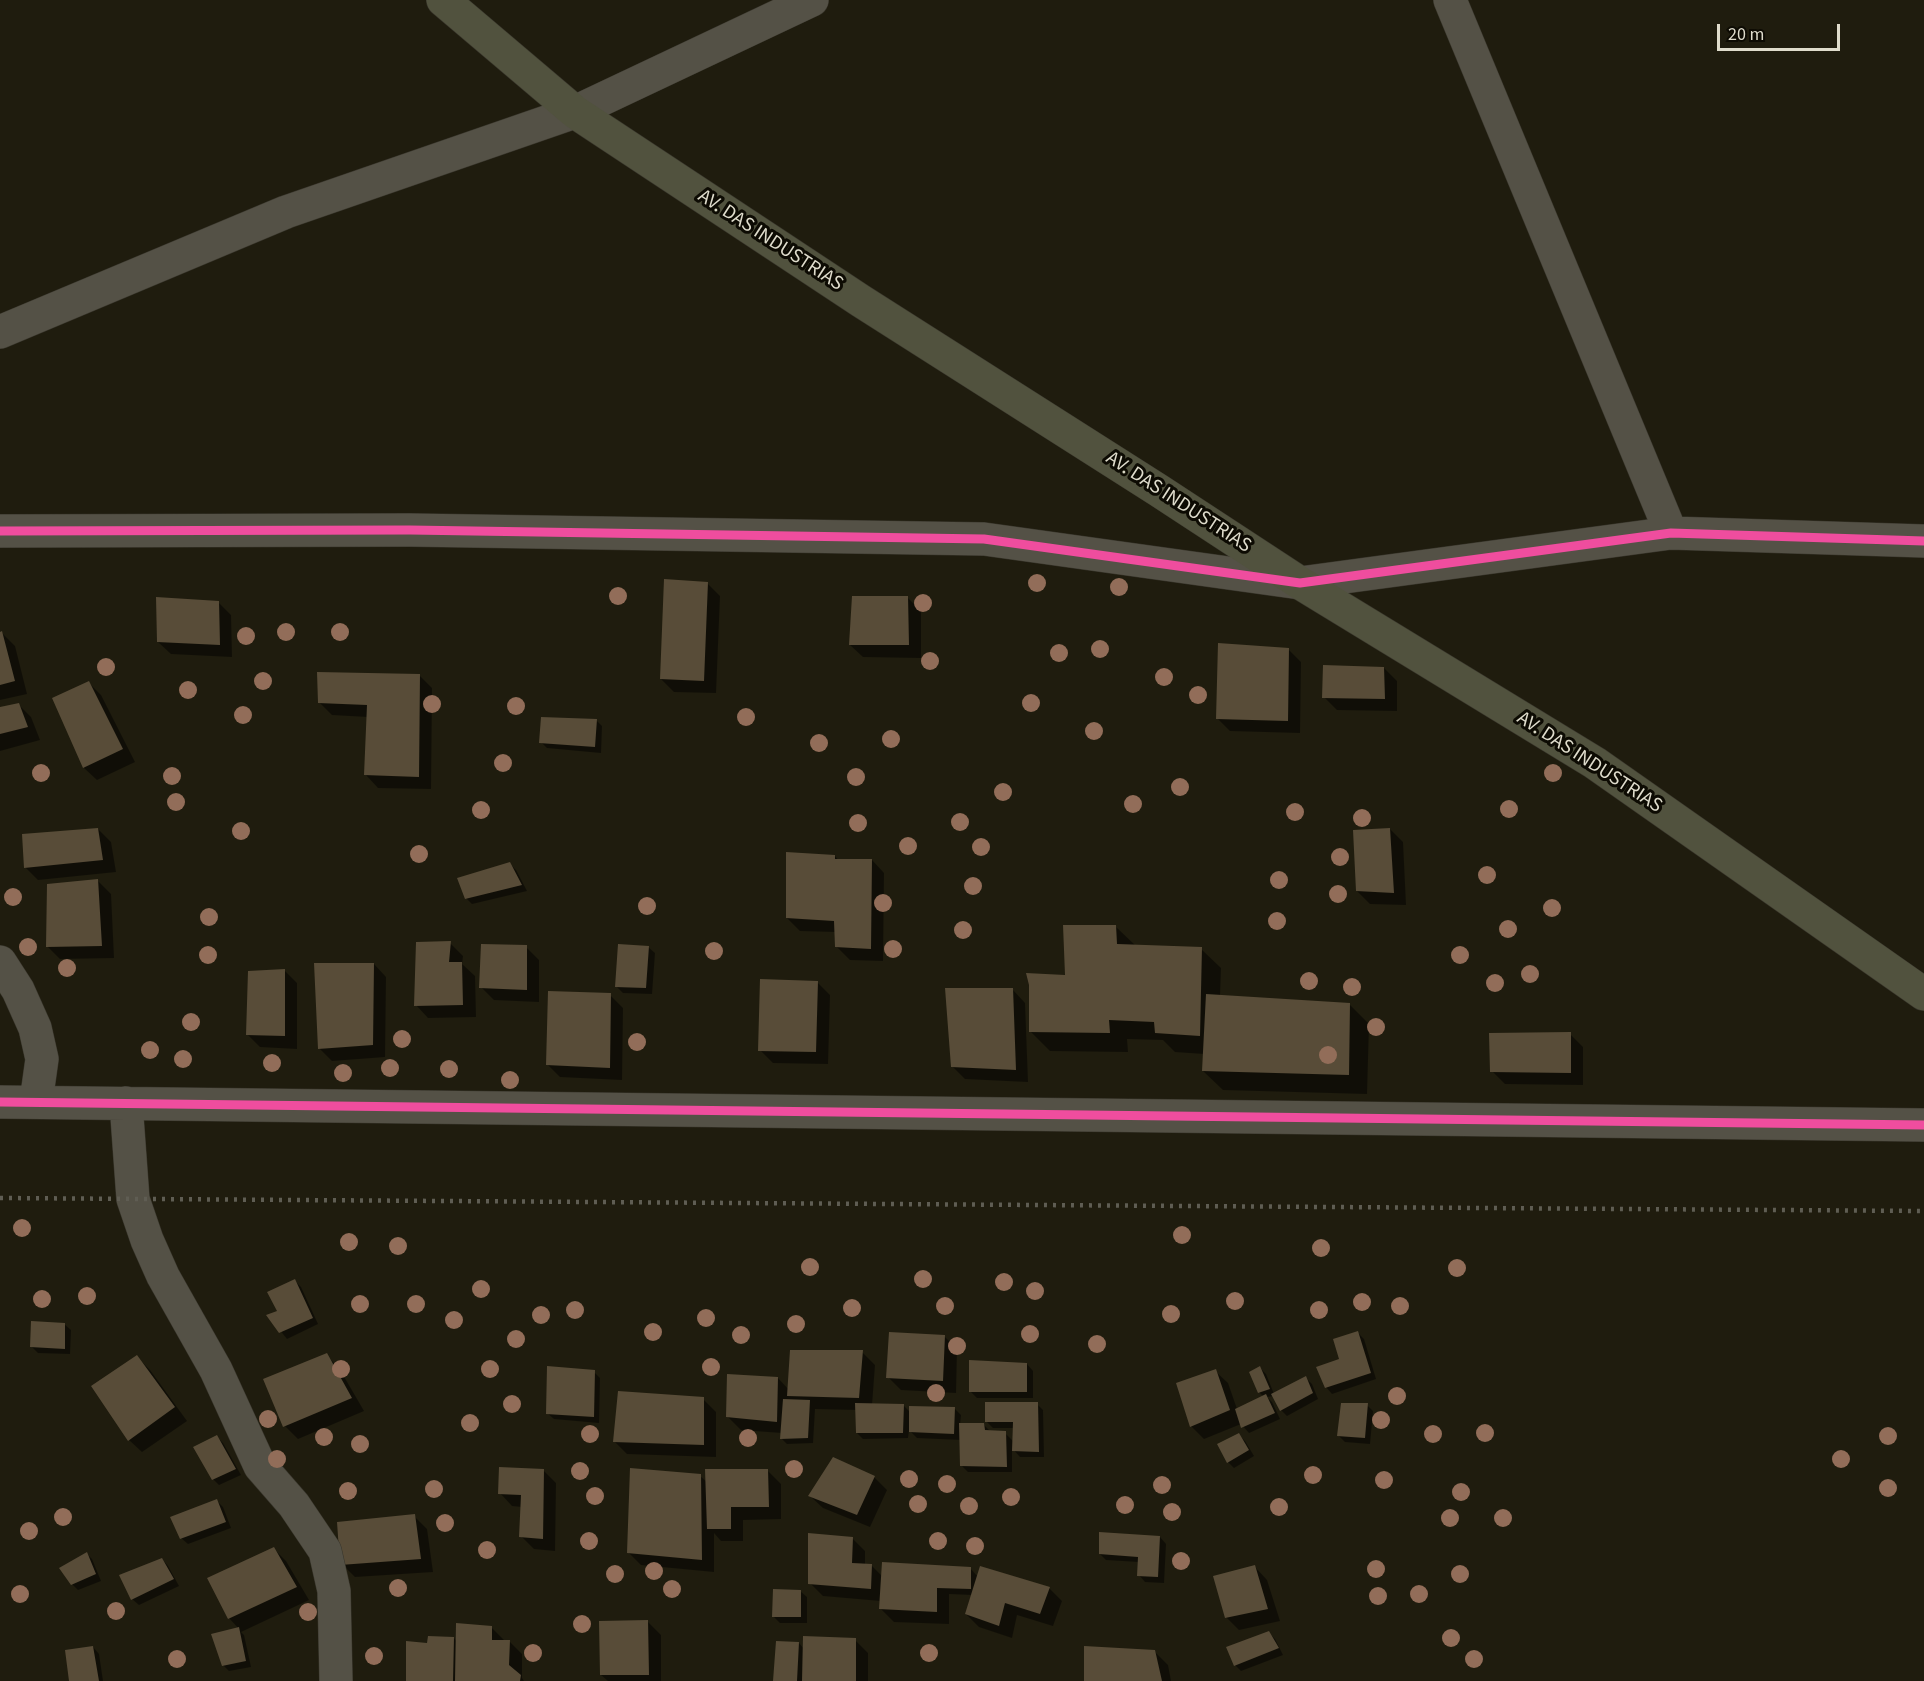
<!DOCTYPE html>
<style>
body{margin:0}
#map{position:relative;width:1924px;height:1681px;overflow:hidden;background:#1f1c0e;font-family:"Source Sans 3",sans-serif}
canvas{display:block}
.scale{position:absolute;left:1717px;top:24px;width:123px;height:27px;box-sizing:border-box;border:3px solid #dfdccc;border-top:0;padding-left:8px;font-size:18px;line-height:21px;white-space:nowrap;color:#dfdccc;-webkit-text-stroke:4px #0d0b03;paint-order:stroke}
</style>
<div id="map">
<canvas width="1924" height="1681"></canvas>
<div class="scale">20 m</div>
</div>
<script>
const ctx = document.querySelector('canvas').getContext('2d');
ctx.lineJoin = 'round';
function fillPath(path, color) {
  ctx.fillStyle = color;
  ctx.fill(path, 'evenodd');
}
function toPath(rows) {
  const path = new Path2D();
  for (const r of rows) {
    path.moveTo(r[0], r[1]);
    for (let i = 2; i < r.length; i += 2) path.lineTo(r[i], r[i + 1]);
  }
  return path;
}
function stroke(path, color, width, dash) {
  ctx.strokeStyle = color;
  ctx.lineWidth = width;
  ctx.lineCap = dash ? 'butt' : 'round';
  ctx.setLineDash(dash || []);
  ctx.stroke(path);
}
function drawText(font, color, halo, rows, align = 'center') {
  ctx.font = font + ' "Source Sans 3",sans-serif';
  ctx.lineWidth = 6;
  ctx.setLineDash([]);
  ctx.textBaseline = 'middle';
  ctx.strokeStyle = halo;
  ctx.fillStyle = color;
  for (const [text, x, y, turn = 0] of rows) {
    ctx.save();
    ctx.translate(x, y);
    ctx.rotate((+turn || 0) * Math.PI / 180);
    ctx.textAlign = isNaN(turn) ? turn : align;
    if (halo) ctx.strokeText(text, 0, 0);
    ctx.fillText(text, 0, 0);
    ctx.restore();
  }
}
fillPath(toPath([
 [707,583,720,596,716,693,674,692,661,679],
 [908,598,921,611,921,658,863,657,850,645],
 [218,602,231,615,232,657,171,654,158,642],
 [0,633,2,633,15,646,27,694,0,700],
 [1288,649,1301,662,1300,733,1230,731,1217,718],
 [1384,668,1397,681,1397,711,1337,710,1324,697],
 [419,675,432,688,431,789,378,788,366,775,368,717,332,715,319,702],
 [88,682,101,695,135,762,97,780,84,768],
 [18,704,31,717,40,740,0,751,0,709],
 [596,720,602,726,601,753,547,748,541,742],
 [98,829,111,842,116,872,38,880,25,867],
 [1390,829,1403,842,1406,905,1370,904,1357,891],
 [835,856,839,861,872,860,884,873,883,961,850,960,837,947,836,932,800,931,787,918],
 [510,864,516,870,527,891,472,904,466,898],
 [98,881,111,894,114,958,60,959,47,946],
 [1116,927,1136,946,1201,949,1221,968,1220,996,1349,1004,1369,1024,1367,1094,1223,1090,1203,1071,1204,1054,1175,1052,1163,1040,1127,1039,1128,1052,1050,1051,1030,1031,1066,977],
 [450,943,463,956,462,964,475,976,476,1017,428,1018,416,1005],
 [526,947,539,960,539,1002,494,1000,481,987],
 [648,947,655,953,652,994,623,993,617,987],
 [374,964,386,977,385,1057,332,1061,319,1048],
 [284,970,297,983,297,1049,260,1047,247,1034],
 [817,982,830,995,828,1064,773,1063,760,1050],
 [1013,990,1025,1003,1028,1082,965,1079,952,1066],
 [610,995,623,1008,622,1080,560,1077,547,1064],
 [1570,1034,1583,1047,1583,1085,1505,1084,1492,1071],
 [295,1281,301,1287,318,1324,287,1339,268,1315,279,1312],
 [64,1324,71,1330,70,1354,38,1353,32,1347],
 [1358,1333,1364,1339,1376,1379,1332,1394,1326,1387],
 [944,1336,957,1349,956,1393,901,1390,888,1377],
 [862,1352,875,1365,872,1405,904,1406,911,1413,955,1409,961,1415,960,1425,984,1425,990,1431,1005,1433,1014,1442,1014,1428,993,1428,987,1422,1037,1404,1043,1410,1044,1457,1020,1457,1012,1448,1012,1472,968,1472,962,1466,961,1440,917,1438,909,1430,908,1438,863,1439,857,1433,857,1410,815,1409,813,1443,787,1444,781,1438,782,1433,741,1430,728,1417,778,1378,789,1390],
 [326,1355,339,1368,364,1411,298,1439,285,1426],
 [137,1357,150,1370,187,1421,142,1452,129,1440],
 [1027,1364,1033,1371,1033,1398,977,1398,971,1392],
 [1260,1368,1266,1374,1274,1394,1306,1378,1312,1384,1318,1399,1287,1416,1281,1410,1273,1396,1267,1397,1272,1402,1280,1419,1249,1433,1241,1424,1204,1439,1191,1426,1178,1384,1215,1371,1228,1383,1237,1409,1264,1397,1259,1392],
 [594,1372,600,1378,599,1423,554,1419,547,1413],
 [703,1399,716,1412,716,1457,627,1454,614,1441],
 [1367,1405,1373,1411,1370,1444,1345,1442,1339,1436],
 [1239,1435,1245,1441,1254,1456,1234,1468,1228,1462],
 [217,1437,223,1443,241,1475,219,1485,213,1479],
 [834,1459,874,1477,887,1490,870,1527,823,1508,810,1496],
 [543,1470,556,1483,555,1551,534,1549,521,1536,522,1507,512,1506,500,1493],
 [768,1471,781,1484,781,1519,743,1520,743,1541,721,1541,714,1533,714,1572,641,1565,628,1552,700,1476,707,1482],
 [217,1501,223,1507,231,1528,188,1544,181,1538],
 [414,1516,427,1529,433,1572,355,1577,342,1564],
 [1160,1537,1166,1544,1164,1583,1145,1582,1139,1575,1139,1562,1106,1560,1100,1554],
 [852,1538,865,1551,865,1565,872,1566,882,1576,970,1568,978,1577,1049,1588,1062,1601,1053,1626,1017,1615,1012,1638,979,1627,966,1614,973,1595,949,1594,949,1624,894,1622,881,1609,881,1601,823,1596,810,1583],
 [273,1548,286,1561,309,1600,241,1632,244,1635,251,1667,229,1671,223,1665,213,1635,239,1629,229,1618],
 [86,1553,92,1559,101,1581,78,1590,72,1584],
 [162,1559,168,1566,179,1586,139,1605,132,1599,121,1575],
 [1255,1567,1267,1580,1280,1621,1239,1630,1226,1617],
 [800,1591,807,1597,807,1623,780,1623,774,1617],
 [648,1622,661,1635,661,1681,608,1681,601,1675],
 [491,1627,504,1640,510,1642,522,1654,522,1678,524,1681,408,1681,429,1644,454,1638,457,1642],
 [1269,1633,1275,1639,1283,1655,1241,1671,1235,1665],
 [855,1640,868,1653,868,1681,774,1681,799,1643,804,1649],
 [93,1647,99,1654,103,1681,71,1681],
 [1155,1652,1168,1665,1171,1681,1086,1681]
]), '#0007');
fillPath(toPath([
 [664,579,708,582,704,681,660,679],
 [852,596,908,596,909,645,849,645],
 [156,597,219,601,220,645,157,642],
 [2,631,15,681,0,685,0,632],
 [1218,643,1289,648,1288,721,1216,719],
 [1323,665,1384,667,1385,699,1322,698],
 [317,672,420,674,419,777,364,775,367,705,318,703],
 [89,681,123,749,83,768,52,698],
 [19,703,28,727,0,734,0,707],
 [541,717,597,719,595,747,539,743],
 [98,828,103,860,24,868,22,834],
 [1390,828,1394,893,1356,891,1353,830],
 [786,852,835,855,835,859,872,859,871,949,835,947,834,921,786,918],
 [510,862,522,885,465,899,457,878],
 [98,879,102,946,46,947,47,884],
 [1063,925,1116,925,1117,944,1202,947,1200,1036,1155,1033,1154,1022,1109,1020,1110,1033,1029,1032,1029,985,1026,973,1065,975],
 [451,941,449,962,462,962,463,1005,414,1006,416,942],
 [481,944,527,945,527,990,479,988],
 [618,944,649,946,646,988,615,987],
 [314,963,374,963,373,1045,318,1049],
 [285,969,285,1036,246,1035,248,971],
 [760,979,818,981,816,1052,758,1051],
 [945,988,1013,988,1016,1070,951,1067],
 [548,991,611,993,610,1068,546,1065],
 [1206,994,1350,1003,1349,1075,1202,1071],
 [1571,1032,1571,1073,1490,1072,1489,1033],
 [295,1279,313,1318,279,1333,266,1315,277,1311,267,1292],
 [31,1321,65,1323,65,1349,30,1347],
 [1358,1331,1371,1373,1325,1388,1316,1367,1339,1359,1333,1339],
 [889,1332,945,1335,943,1381,886,1378],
 [790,1350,863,1350,859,1398,787,1396],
 [327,1353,352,1398,283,1427,263,1379],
 [137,1355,175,1407,128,1441,91,1386],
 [969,1360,1027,1363,1027,1392,969,1392],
 [547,1366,595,1370,594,1417,546,1414],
 [1260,1366,1270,1389,1258,1393,1249,1372],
 [1216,1369,1230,1410,1190,1427,1176,1383],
 [727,1374,778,1377,777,1422,726,1417],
 [1306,1376,1313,1393,1280,1411,1271,1394],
 [618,1391,704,1397,704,1445,613,1442],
 [1266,1394,1275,1413,1241,1428,1235,1409],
 [783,1399,810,1400,808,1438,780,1439],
 [985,1402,1038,1402,1039,1452,1012,1451,1013,1422,985,1422],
 [855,1403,904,1404,903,1433,856,1433],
 [1341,1403,1368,1403,1365,1438,1337,1436],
 [909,1406,955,1407,954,1434,909,1432],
 [959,1423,984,1423,985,1430,1006,1431,1007,1467,960,1466],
 [1239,1433,1249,1450,1227,1463,1217,1444],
 [217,1435,236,1469,212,1480,193,1447],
 [833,1457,875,1476,857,1515,808,1496],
 [499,1467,544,1469,543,1539,519,1537,521,1495,498,1494],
 [630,1468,701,1474,702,1560,627,1553],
 [705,1469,768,1469,769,1507,731,1507,731,1529,707,1529],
 [217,1499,226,1522,180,1539,170,1517],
 [415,1514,421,1559,340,1565,337,1522],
 [1099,1532,1160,1536,1158,1577,1137,1576,1138,1557,1099,1554],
 [808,1533,853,1537,852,1563,872,1564,871,1589,808,1584],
 [274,1547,297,1587,228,1619,207,1578],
 [87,1552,96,1574,71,1585,59,1568],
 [162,1558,174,1579,131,1600,119,1575],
 [882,1562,971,1567,971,1589,937,1588,937,1612,879,1609],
 [1255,1565,1268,1609,1225,1618,1213,1576],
 [980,1566,1050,1587,1040,1614,1005,1603,999,1626,965,1614],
 [773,1589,801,1590,801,1617,772,1617],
 [648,1620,649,1675,600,1675,599,1621],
 [456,1623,492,1626,492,1640,510,1640,509,1665,521,1675,520,1681,455,1681],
 [239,1627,246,1661,222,1666,211,1634],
 [1269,1631,1279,1648,1234,1666,1226,1647],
 [428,1636,454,1637,453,1681,406,1681,406,1641,427,1643],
 [803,1636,856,1638,856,1681,802,1681],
 [776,1641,799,1642,797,1681,773,1681],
 [93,1646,99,1681,69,1681,65,1650],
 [1084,1646,1155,1650,1162,1681,1084,1681]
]), '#584c38');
const minor = toPath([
 [1450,0,1671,533],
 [0,332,286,212,575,112,812,0],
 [0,531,410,530,984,539,1300,583,1671,533,1924,541],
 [0,962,18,990,35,1028,42,1059,36,1102],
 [0,1102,1924,1125],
 [126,1103,133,1199,147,1240,163,1276,216,1370,260,1466,294,1505,325,1551,334,1591,336,1681]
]);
const major = toPath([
 [443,0,575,112,861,301,1158,490,1300,583,1595,763,1924,994]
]);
stroke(minor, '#39362c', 34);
stroke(major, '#39362c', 34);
stroke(minor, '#545146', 33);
stroke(major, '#51523e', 33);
stroke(toPath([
 [0,1198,1924,1211]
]), '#5f5d53', 4.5, [3, 6]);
stroke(toPath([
 [0,531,410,530,984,539,1300,583,1671,533,1924,541],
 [0,1102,1924,1125]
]), '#ef4d9e', 9);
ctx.fillStyle = '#926d59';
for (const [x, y] of [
 [1037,583],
 [1119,587],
 [618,596],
 [923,603],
 [286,632],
 [340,632],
 [246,636],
 [1100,649],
 [1059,653],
 [930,661],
 [106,667],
 [1164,677],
 [263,681],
 [188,690],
 [1198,695],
 [1031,703],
 [432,704],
 [516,706],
 [243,715],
 [746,717],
 [1094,731],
 [891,739],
 [819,743],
 [503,763],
 [41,773],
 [1553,773],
 [172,776],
 [856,777],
 [1180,787],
 [1003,792],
 [176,802],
 [1133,804],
 [1509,809],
 [481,810],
 [1295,812],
 [1362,818],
 [960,822],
 [858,823],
 [241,831],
 [908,846],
 [981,847],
 [419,854],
 [1340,857],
 [1487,875],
 [1279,880],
 [973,886],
 [1338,894],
 [13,897],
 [883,903],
 [647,906],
 [1552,908],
 [209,917],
 [1277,921],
 [1508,929],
 [963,930],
 [28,947],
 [893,949],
 [714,951],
 [208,955],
 [1460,955],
 [67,968],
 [1530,974],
 [1309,981],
 [1495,983],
 [1352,987],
 [191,1022],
 [1376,1027],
 [402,1039],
 [637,1042],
 [150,1050],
 [1328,1055],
 [183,1059],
 [272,1063],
 [390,1068],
 [449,1069],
 [343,1073],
 [510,1080],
 [22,1228],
 [1182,1235],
 [349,1242],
 [398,1246],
 [1321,1248],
 [810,1267],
 [1457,1268],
 [923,1279],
 [1004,1282],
 [481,1289],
 [1035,1291],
 [87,1296],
 [42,1299],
 [1235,1301],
 [1362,1302],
 [360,1304],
 [416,1304],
 [945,1306],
 [1400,1306],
 [852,1308],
 [575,1310],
 [1319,1310],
 [1171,1314],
 [541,1315],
 [706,1318],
 [454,1320],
 [796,1324],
 [653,1332],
 [1030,1334],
 [741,1335],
 [516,1339],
 [1097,1344],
 [957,1346],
 [711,1367],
 [341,1369],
 [490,1369],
 [936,1393],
 [1397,1396],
 [512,1404],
 [268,1419],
 [1381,1420],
 [470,1423],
 [1485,1433],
 [590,1434],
 [1433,1434],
 [1888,1436],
 [324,1437],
 [748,1438],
 [360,1444],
 [277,1459],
 [1841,1459],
 [794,1469],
 [580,1471],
 [1313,1475],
 [909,1479],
 [1384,1480],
 [947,1484],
 [1162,1485],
 [1888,1488],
 [434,1489],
 [348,1491],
 [1461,1492],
 [595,1496],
 [1011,1497],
 [918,1504],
 [1125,1505],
 [969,1506],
 [1279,1507],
 [1172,1512],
 [63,1517],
 [1450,1518],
 [1503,1518],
 [445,1523],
 [29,1531],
 [589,1541],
 [938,1541],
 [975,1546],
 [487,1550],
 [1181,1561],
 [1376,1569],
 [654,1571],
 [615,1574],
 [1460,1574],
 [398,1588],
 [672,1589],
 [20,1594],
 [1419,1594],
 [1378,1596],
 [116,1611],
 [308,1612],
 [582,1624],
 [1451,1638],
 [533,1653],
 [929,1653],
 [374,1656],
 [177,1659],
 [1474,1659]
]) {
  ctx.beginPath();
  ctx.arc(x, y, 9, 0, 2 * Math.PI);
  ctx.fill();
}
drawText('20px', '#dfdccc', '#0d0b03', [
 ["AV. DAS INDUSTRIAS",770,241,33],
 ["AV. DAS INDUSTRIAS",1178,503,33],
 ["AV. DAS INDUSTRIAS",1589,763,33]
]);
</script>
